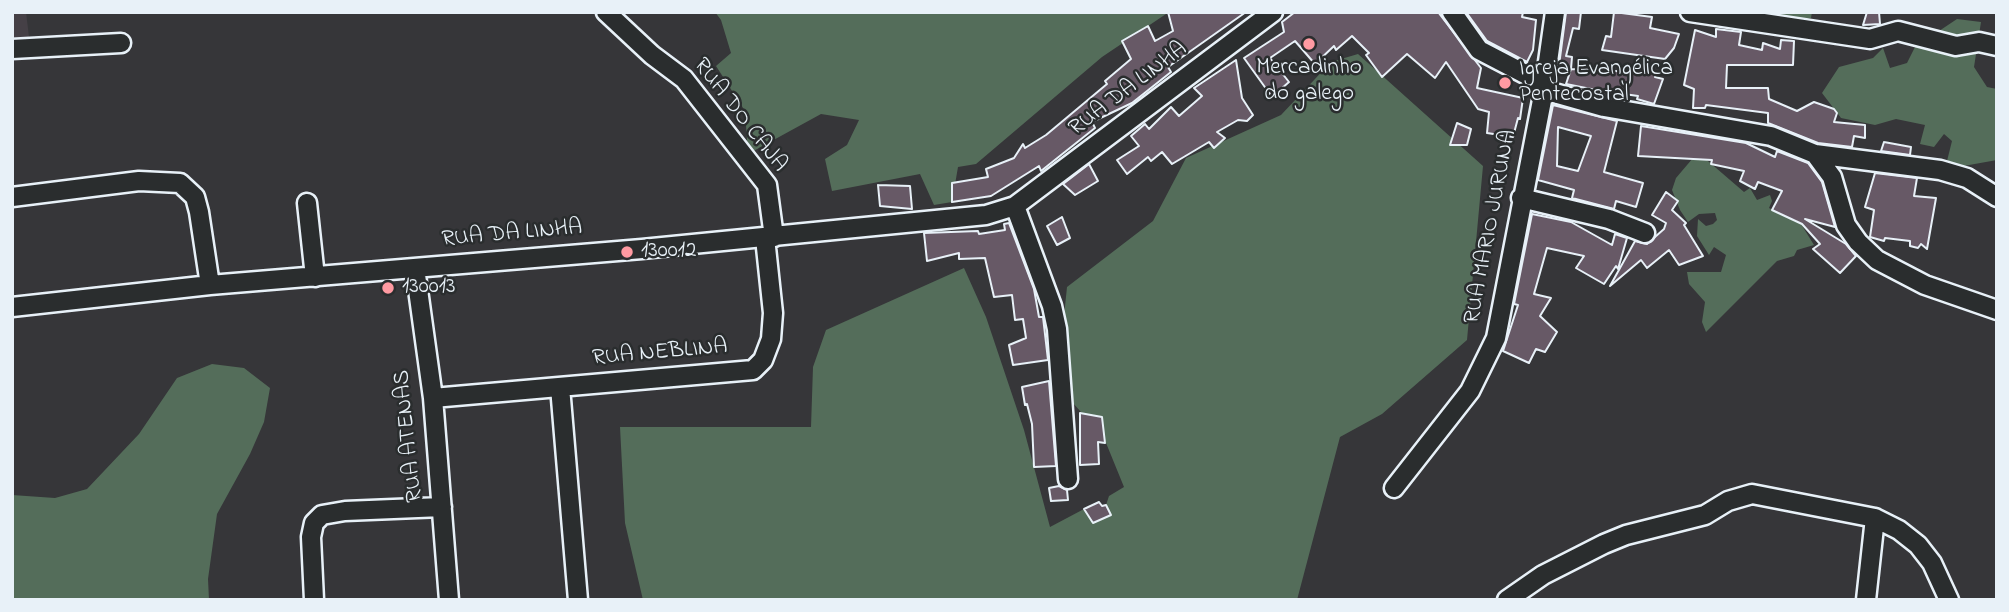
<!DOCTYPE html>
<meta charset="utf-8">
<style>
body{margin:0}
#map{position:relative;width:2009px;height:612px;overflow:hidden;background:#363639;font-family:"Indie Flower",sans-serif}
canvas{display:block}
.frame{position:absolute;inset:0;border:14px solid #e8f1f8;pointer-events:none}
</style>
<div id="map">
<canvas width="2009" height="612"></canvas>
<div class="frame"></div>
</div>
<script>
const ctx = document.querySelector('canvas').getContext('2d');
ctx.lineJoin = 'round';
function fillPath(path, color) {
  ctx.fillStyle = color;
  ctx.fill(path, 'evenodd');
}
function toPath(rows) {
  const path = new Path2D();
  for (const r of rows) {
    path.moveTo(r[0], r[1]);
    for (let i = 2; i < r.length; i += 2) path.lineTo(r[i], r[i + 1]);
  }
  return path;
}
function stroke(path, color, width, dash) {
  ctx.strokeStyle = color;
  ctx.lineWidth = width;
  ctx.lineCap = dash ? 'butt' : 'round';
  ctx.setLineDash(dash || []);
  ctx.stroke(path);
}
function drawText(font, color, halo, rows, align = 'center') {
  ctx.font = font + ' "Indie Flower",sans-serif';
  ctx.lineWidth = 5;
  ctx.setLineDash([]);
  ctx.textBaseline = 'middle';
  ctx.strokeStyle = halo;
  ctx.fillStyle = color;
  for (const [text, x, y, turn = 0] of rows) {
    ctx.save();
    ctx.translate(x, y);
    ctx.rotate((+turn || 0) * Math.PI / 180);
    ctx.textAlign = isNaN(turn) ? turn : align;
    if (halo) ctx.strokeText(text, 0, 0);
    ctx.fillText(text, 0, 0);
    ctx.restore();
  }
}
fillPath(toPath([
 [12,12,26,12,29,37,12,38]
]), '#454046');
fillPath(toPath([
 [715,12,1169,12,1102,57,976,164,958,167,952,202,934,205,920,174,832,191,825,159,847,145,859,120,821,114,748,154,745,111,716,66,731,53,721,20],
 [1773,12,1812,12,1811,18,1775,23],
 [1957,19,1981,22,1974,67,1987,87,1997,89,1997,160,1958,167,1947,161,1952,141,1944,134,1934,147,1920,144,1925,125,1896,119,1875,125,1841,118,1822,93,1839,67,1873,58,1883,48,1890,68,1907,63,1915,47],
 [1358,54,1483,166,1467,340,1382,414,1340,437,1297,600,643,600,625,523,620,427,811,427,813,367,826,330,964,268,986,317,1024,430,1050,527,1084,509,1093,523,1110,515,1106,505,1109,496,1124,487,1104,438,1057,385,1067,287,1153,221,1186,158,1281,115,1331,62],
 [1701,155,1744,192,1750,188,1757,200,1770,195,1772,201,1769,208,1801,224,1814,245,1797,250,1794,256,1777,261,1706,332,1702,322,1705,302,1689,284,1687,272,1721,272,1726,255,1714,247,1709,255,1697,236,1698,219,1706,226,1713,224,1717,220,1715,213,1699,214,1688,222,1680,210,1672,190,1676,178,1693,158],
 [212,364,244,368,270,388,264,422,250,454,217,514,208,579,209,600,12,600,12,495,55,498,87,489,139,434,177,378]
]), '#546d5a');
const building = toPath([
 [1168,12,1246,12,1168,67,1171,72,1132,103,1092,122,1095,128,1041,171,1039,166,991,196,952,202,952,183,988,177,986,169,1014,158,1023,144,1025,148,1046,135,1107,84,1105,81,1131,59,1122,41,1148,26,1155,41,1173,31,1168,12],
 [1295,12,1438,12,1481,68,1477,88,1523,98,1520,119,1518,118,1513,137,1487,133,1489,112,1478,109,1446,62,1435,78,1407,54,1382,77,1366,55,1369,53,1352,36,1336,50,1334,46,1315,64,1295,41,1270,58,1289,82,1272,97,1244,58,1284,32,1282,22,1295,12],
 [1466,12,1523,12,1522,17,1536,20,1533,50,1527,62,1487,41,1466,12],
 [1566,12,1581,12,1579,29,1573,28,1566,56,1572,57,1571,69,1564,68,1562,74,1558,73,1566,12],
 [1614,12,1652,17,1650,28,1679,34,1674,48,1665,59,1602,50,1606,36,1611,37,1614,12],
 [1867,12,1879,12,1880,24,1863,25,1867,12],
 [1716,29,1741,32,1739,45,1762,50,1763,43,1780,49,1781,40,1794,41,1793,65,1727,65,1726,88,1768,88,1769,99,1797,111,1814,102,1834,109,1837,113,1834,122,1865,125,1865,138,1854,136,1852,147,1818,143,1768,123,1768,113,1706,105,1705,108,1693,108,1694,89,1684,85,1695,30,1716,37,1716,29],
 [1236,60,1242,98,1253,115,1247,121,1238,120,1217,132,1225,138,1214,148,1209,142,1172,164,1162,152,1151,161,1148,157,1127,174,1117,160,1139,146,1131,136,1145,124,1149,129,1171,107,1179,116,1202,96,1194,88,1236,60],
 [1571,69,1657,73,1655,77,1663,79,1654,104,1637,99,1638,96,1610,92,1609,96,1595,93,1596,90,1566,84,1571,69],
 [1553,105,1617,121,1604,172,1643,183,1636,207,1616,201,1614,209,1572,198,1574,190,1538,180,1553,105],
 [1558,127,1591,136,1578,171,1557,166,1558,127],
 [1457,123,1471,129,1467,145,1450,145,1457,123],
 [1641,126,1746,143,1775,157,1777,151,1808,163,1822,182,1835,227,1805,219,1846,244,1856,256,1840,273,1813,249,1820,244,1802,224,1772,210,1782,191,1758,182,1755,189,1740,181,1744,171,1711,164,1712,160,1638,156,1641,126],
 [1884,142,1911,147,1910,155,1881,151,1884,142],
 [1089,164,1098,181,1075,195,1063,184,1089,164],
 [1875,173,1917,178,1914,196,1936,198,1927,249,1921,244,1918,248,1910,246,1910,241,1885,238,1884,241,1870,237,1874,210,1865,207,1875,173],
 [878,185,910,186,912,209,880,206,878,185],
 [1666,192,1678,201,1672,210,1686,223,1684,225,1703,256,1679,265,1669,250,1647,268,1641,260,1610,286,1635,241,1647,244,1664,229,1666,223,1652,215,1666,192],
 [1532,214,1571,222,1612,245,1615,234,1627,238,1618,269,1616,266,1604,284,1576,268,1584,256,1547,248,1534,294,1551,298,1540,316,1557,332,1545,352,1536,349,1529,363,1503,351,1518,305,1514,304,1532,214],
 [1062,217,1070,238,1057,245,1047,226,1062,217],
 [1009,223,1034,289,1039,317,1043,317,1048,360,1013,365,1009,345,1026,338,1023,319,1015,320,1012,295,994,297,985,258,959,259,959,253,927,261,924,233,978,231,979,234,1005,230,1004,224,1009,223],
 [1049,381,1056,466,1034,467,1032,424,1027,404,1025,405,1022,387,1049,381],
 [1080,413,1102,417,1105,443,1098,442,1099,464,1080,465,1080,413],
 [1059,486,1067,490,1068,500,1051,501,1049,488,1059,486],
 [1099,502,1102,506,1106,505,1111,515,1093,523,1084,509,1099,502]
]);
fillPath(building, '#675966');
stroke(building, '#e8f1f8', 2);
const minor = toPath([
 [606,12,652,55,684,79,767,185,774,237],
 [1452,12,1479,50,1527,75,1544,90,1604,107,1771,136,1815,154,1832,177,1846,225,1858,242,1877,260,1925,285,1997,310],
 [1690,12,1870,39,1898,31,1956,46,1979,42,1997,46],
 [12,49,121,43],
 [1815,154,1940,170,1967,178,1997,197],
 [12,197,139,181,180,183,195,197,199,212,210,285],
 [1521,198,1609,219,1645,233],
 [307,203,315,277],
 [1015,206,1052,306,1057,329,1068,479],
 [415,268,433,398,449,600],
 [12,307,210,285,642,249,986,215,1015,206,1273,12],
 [560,387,578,600],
 [433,398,753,370,763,360,771,339,773,313,765,238],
 [1394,488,1470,391,1496,338,1544,90,1555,12],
 [314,600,311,537,314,523,322,515,345,511,442,507],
 [1507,600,1543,575,1604,544,1626,535,1705,515,1728,501,1752,494,1875,518,1899,530,1918,545,1932,563,1949,600],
 [1866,600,1875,518]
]);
stroke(minor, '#e8f1f8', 23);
stroke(minor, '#2a2d2e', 18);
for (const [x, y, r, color] of [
 [1309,44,7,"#ff9aa2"],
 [1505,83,7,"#ff9aa2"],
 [627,252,7,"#ff9aa2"],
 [388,288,7,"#ff9aa2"]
]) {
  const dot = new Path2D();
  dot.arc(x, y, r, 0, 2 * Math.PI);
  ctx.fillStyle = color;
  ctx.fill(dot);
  stroke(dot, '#2a2d2e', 2.5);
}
drawText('23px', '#e8f1f8', '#2a2d2e', [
 ["Mercadinho",1309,69,"center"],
 ["do galego",1309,95,"center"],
 ["Igreja Evangélica",1519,70],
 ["Pentecostal",1519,96],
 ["130012",641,252],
 ["130013",402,288]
], 'left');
drawText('23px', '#e8f1f8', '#2a2d2e', [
 ["RUA DA LINHA",1129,90,-37],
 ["RUA DO CAJA",739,116,52],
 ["RUA MARIO JURUNA",1492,227,-79],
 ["RUA DA LINHA",512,235,-5],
 ["RUA NEBLINA",660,354,-5],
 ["RUA ATENAS",410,436,-96]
]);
</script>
